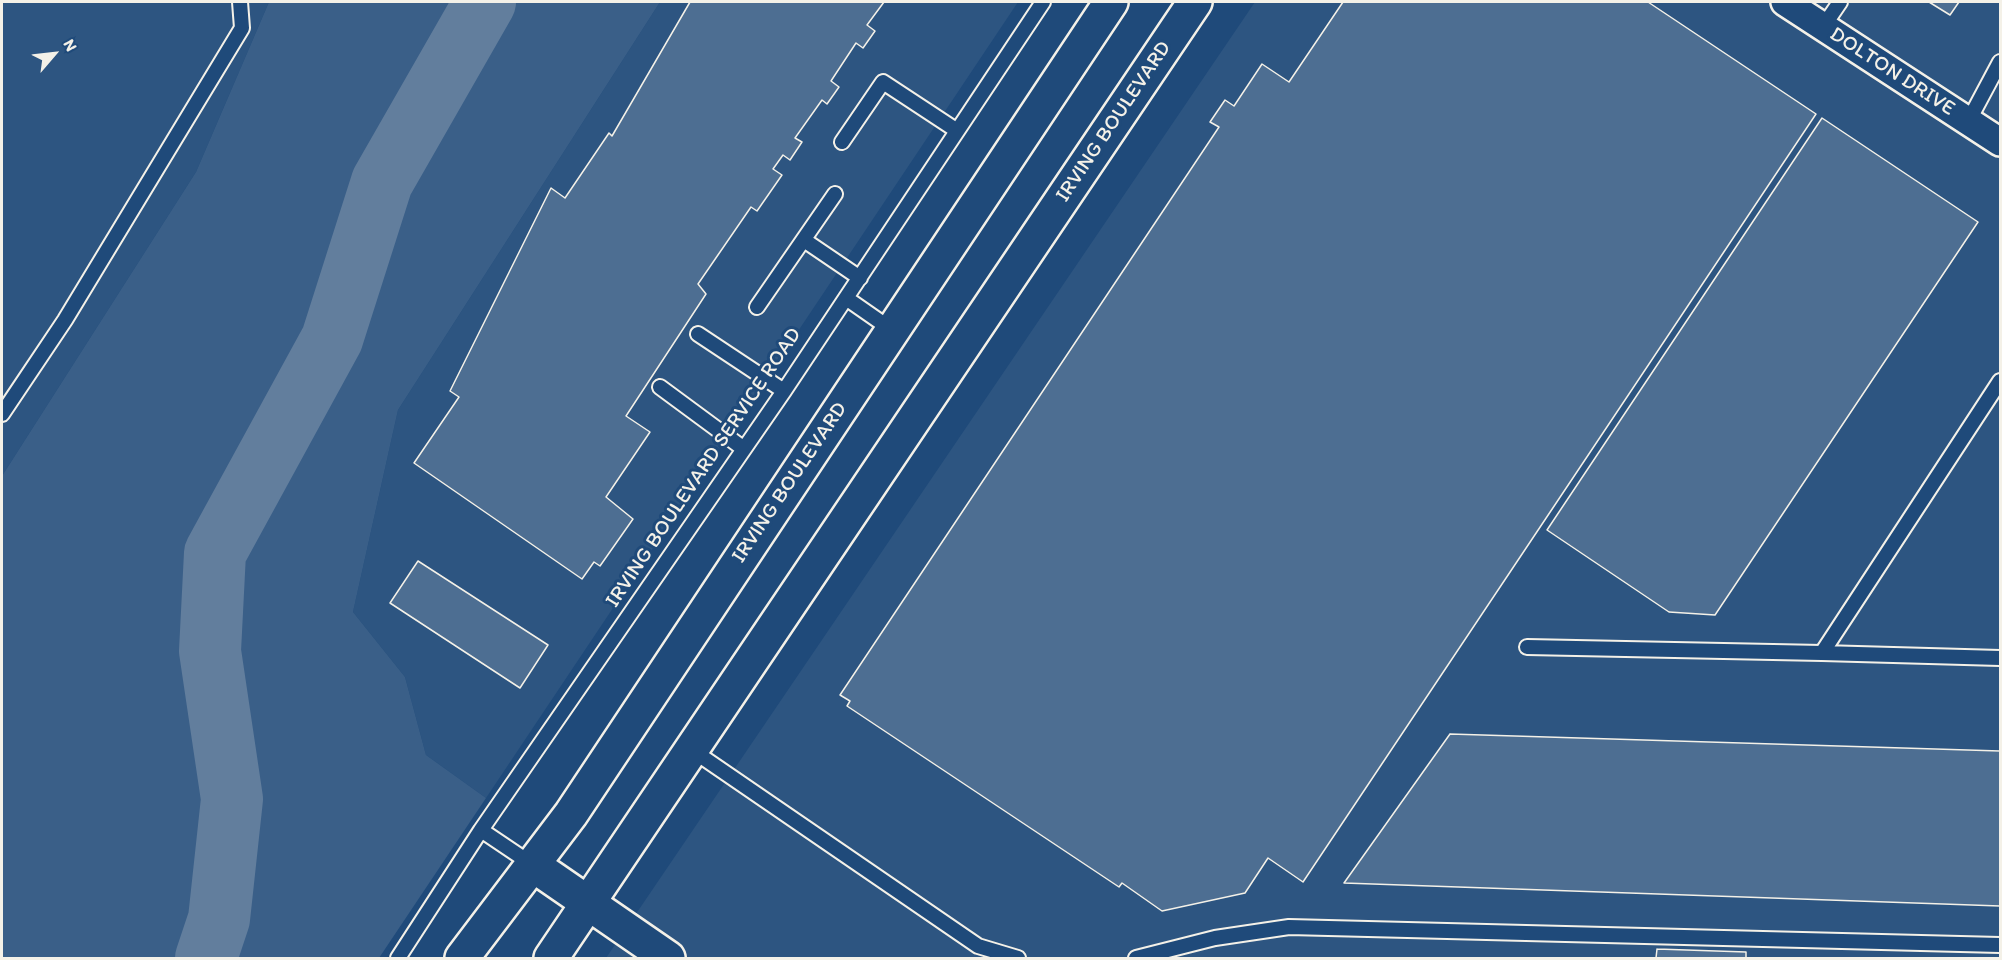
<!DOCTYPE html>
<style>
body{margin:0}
#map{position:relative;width:2002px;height:960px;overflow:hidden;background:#1f4a7a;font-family:Itim,sans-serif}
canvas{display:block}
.frame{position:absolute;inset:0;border:3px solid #f4f1e8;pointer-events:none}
.north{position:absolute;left:24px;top:24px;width:60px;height:60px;-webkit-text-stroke:4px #1f4a7a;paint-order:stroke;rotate:62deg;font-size:16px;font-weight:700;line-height:24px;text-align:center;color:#f4f1e8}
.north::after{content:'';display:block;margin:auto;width:21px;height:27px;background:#f4f1e8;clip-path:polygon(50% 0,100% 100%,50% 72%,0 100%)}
</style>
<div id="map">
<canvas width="2002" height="960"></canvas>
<div class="frame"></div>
<div class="north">N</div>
</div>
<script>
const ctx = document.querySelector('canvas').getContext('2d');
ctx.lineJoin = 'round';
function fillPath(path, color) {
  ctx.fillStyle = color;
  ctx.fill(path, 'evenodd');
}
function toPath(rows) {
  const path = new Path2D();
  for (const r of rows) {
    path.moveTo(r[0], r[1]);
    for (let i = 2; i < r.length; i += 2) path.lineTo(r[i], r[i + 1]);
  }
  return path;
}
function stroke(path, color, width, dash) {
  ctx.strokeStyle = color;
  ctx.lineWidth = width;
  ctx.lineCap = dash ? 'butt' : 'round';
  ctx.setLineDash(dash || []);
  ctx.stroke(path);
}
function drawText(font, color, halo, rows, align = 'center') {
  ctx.font = font + ' Itim,sans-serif';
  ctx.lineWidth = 6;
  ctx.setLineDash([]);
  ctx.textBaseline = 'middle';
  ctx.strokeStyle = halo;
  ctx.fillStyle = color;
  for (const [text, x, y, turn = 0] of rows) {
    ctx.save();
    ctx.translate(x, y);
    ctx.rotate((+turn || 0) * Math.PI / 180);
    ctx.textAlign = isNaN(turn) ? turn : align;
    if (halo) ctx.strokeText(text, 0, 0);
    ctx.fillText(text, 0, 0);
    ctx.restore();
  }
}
fillPath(toPath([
 [2,2,269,2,196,172,2,476],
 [660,2,1018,2,486,798,426,755,405,677,353,612,398,410],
 [1255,2,2000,2,2000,958,606,958]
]), '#2d5581');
fillPath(toPath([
 [269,2,660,2,398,410,353,612,405,677,426,755,486,798,379,958,3,958,2,476,196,172]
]), '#3a5f88');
stroke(toPath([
 [206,958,219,919,232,799,210,651,215,553,332,339,382,182,485,2]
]), '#627e9d', 62);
const building = toPath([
 [690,2,884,2,867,25,875,31,863,48,856,43,831,81,839,87,827,104,822,100,795,138,802,142,790,160,783,155,773,169,782,175,757,211,751,207,698,284,706,294,626,416,650,432,606,497,633,519,600,566,594,562,582,579,414,463,459,397,450,391,551,188,565,198,609,133,612,136,690,2],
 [1343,2,1648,2,1816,114,1303,882,1268,858,1245,893,1162,911,1122,883,1119,887,847,706,850,701,840,695,1219,127,1210,122,1225,100,1234,106,1262,64,1289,82,1343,2],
 [1929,2,1959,2,1950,15,1929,2],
 [1822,118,1978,222,1715,615,1669,612,1547,530,1822,118],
 [418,561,548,645,520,688,390,603,418,561],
 [1450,734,2000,751,2000,906,1344,883,1450,734],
 [1657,949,1746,952,1746,958,1656,958,1657,949]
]);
fillPath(building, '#4d6e92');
stroke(building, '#f4f1e8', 1.5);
const lane = toPath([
 [1823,27,1840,2],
 [1968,122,2000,62],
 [842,142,883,82,956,130],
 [804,240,860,278],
 [846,298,892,330],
 [757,307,835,194],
 [698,334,784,391],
 [660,387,744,449],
 [2,414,65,320,242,28,240,2],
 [1527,647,1822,653,2000,381],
 [1822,653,2000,658],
 [692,750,978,946,1018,958],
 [481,830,533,865],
 [398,958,481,830,784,391,1043,2],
 [1136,958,1215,938,1289,927,2000,945]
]);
const street = toPath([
 [1785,2,2000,142]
]);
const secondary = toPath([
 [533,865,668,958],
 [462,958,571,814,1111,2],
 [551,958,1195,2]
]);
stroke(lane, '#f4f1e8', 18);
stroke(street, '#f4f1e8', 32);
stroke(secondary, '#f4f1e8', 38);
stroke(lane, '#1f4a7a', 14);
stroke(street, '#1f4a7a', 27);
stroke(secondary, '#1f4a7a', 33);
drawText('21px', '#f4f1e8', '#1f4a7a', [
 ["DOLTON DRIVE",1892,72,33],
 ["IRVING BOULEVARD",1114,122,-56],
 ["IRVING BOULEVARD SERVICE ROAD",704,468,-56],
 ["IRVING BOULEVARD",790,483,-56]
]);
</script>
